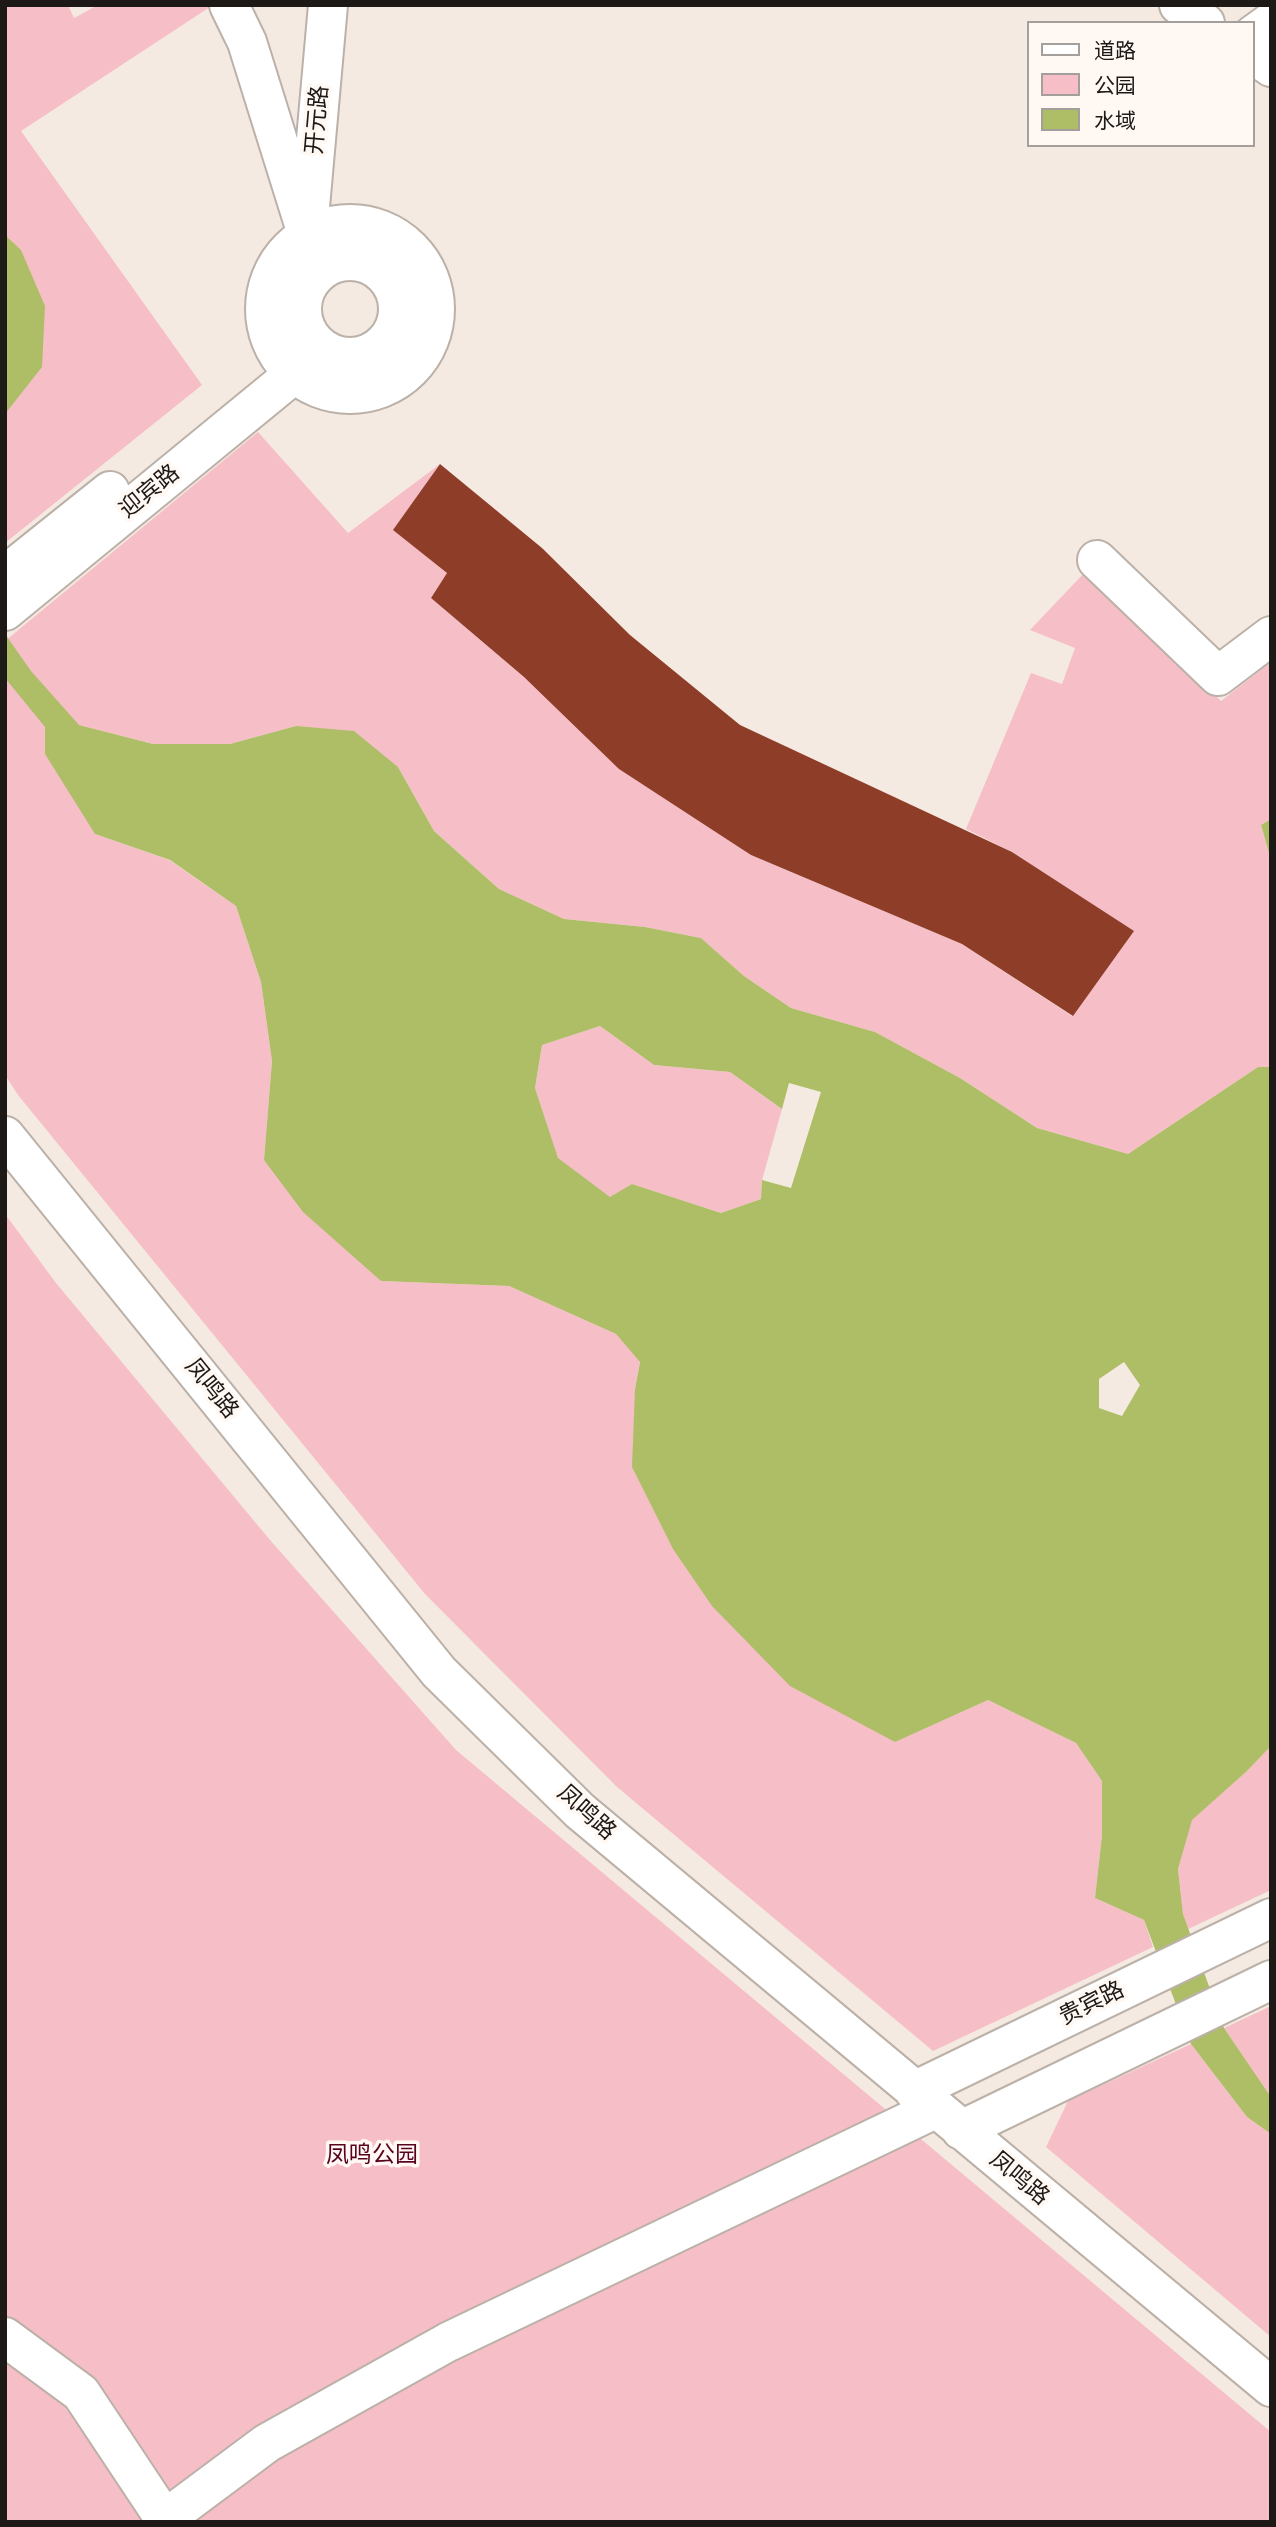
<!DOCTYPE html>
<meta charset="utf-8">
<style>
body{margin:0}
#map{position:relative;width:1276px;height:2527px;overflow:hidden;background:#f5eae1;font-family:"Archivo Narrow","Noto Sans SC",sans-serif}
canvas{display:block}
.frame{position:absolute;inset:0;border:7px solid #1d1916;pointer-events:none}
.legend{position:absolute;left:1027px;top:21px;width:228px;height:126px;box-sizing:border-box;background:#fff8f3;border:2px solid #a59f9b;margin:0;padding:9px 12px;list-style:none;font-size:21px;color:#1d1916}
.legend li{display:flex;align-items:center;gap:14px;height:35px}
.legend b{width:35px;border:2px solid #a59f9b}
</style>
<div id="map">
<canvas width="1276" height="2527"></canvas>
<div class="frame"></div>
<ul class="legend">
<li><b style="height:9px;background:#fff"></b>道路</li>
<li><b style="height:19px;background:#f6bec7"></b>公园</li>
<li><b style="height:19px;background:#aebe66"></b>水域</li>
</ul>
</div>
<script>
const ctx = document.querySelector('canvas').getContext('2d');
ctx.lineJoin = 'round';
function fillPath(path, color) {
  ctx.fillStyle = color;
  ctx.fill(path, 'evenodd');
}
function toPath(rows) {
  const path = new Path2D();
  for (const r of rows) {
    if (r.length === 3) {
      path.moveTo(r[0] + r[2], r[1]);
      path.arc(r[0], r[1], r[2], 0, 2 * Math.PI);
      continue;
    }
    path.moveTo(r[0], r[1]);
    for (let i = 2; i < r.length; i += 2) path.lineTo(r[i], r[i + 1]);
  }
  return path;
}
function stroke(path, color, width, dash) {
  ctx.strokeStyle = color;
  ctx.lineWidth = width;
  ctx.lineCap = dash ? 'butt' : 'round';
  ctx.setLineDash(dash || []);
  ctx.stroke(path);
}
function drawText(font, color, halo, rows, align = 'center') {
  ctx.font = font + ' "Archivo Narrow","Noto Sans SC",sans-serif';
  ctx.lineWidth = 7;
  ctx.setLineDash([]);
  ctx.textBaseline = 'middle';
  ctx.strokeStyle = halo;
  ctx.fillStyle = color;
  for (const [text, x, y, turn = 0] of rows) {
    ctx.save();
    ctx.translate(x, y);
    ctx.rotate((+turn || 0) * Math.PI / 180);
    ctx.textAlign = isNaN(turn) ? turn : align;
    if (halo) ctx.strokeText(text, 0, 0);
    ctx.fillText(text, 0, 0);
    ctx.restore();
  }
}
fillPath(toPath([
 [5,5,68,5,74,18,98,5,209,5,210,7,21,131,202,385,5,543],
 [258,432,348,533,440,464,394,530,447,573,431,598,524,677,751,855,962,944,1072,1016,1133,931,1012,852,966,829,1031,673,1062,684,1075,648,1030,630,1087,570,1221,701,1271,662,1271,819,1261,825,1271,860,1271,1067,1258,1067,1128,1154,1037,1128,960,1078,875,1032,791,1008,744,976,701,938,645,927,564,919,499,889,434,831,398,767,296,726,230,744,153,744,79,725,95,834,169,860,236,906,261,982,272,1061,264,1160,381,1281,509,1286,616,1334,640,1361,635,1389,894,1742,988,1700,1076,1743,1102,1781,1102,1835,1095,1898,1144,1920,1153,1947,933,2051,617,1787,425,1594,18,1095,5,1075,5,641],
 [600,1026,654,1065,730,1072,782,1109,762,1180,761,1199,721,1213,632,1184,611,1198,558,1159,535,1088,542,1045],
 [5,1214,56,1283,270,1540,456,1750,1271,2432,1271,2522,5,2522],
 [1271,1746,1271,1890,1188,1929,1183,1914,1178,1869,1191,1820,1247,1771],
 [1271,2006,1271,2097,1224,2028],
 [1191,2044,1247,2117,1271,2134,1271,2337,1046,2147,1068,2101]
]), '#f6bec7');
fillPath(toPath([
 [5,235,21,250,45,306,42,367,5,414],
 [5,634,31,671,79,725,153,744,230,744,296,726,354,731,398,767,434,831,499,889,564,919,645,927,701,938,744,976,791,1008,875,1032,960,1078,1037,1128,1128,1154,1258,1067,1271,1067,1271,1746,1247,1771,1192,1820,1178,1869,1183,1914,1224,2028,1271,2097,1271,2134,1247,2117,1191,2044,1144,1920,1095,1898,1102,1835,1102,1781,1076,1743,988,1700,895,1742,790,1686,712,1606,673,1549,632,1467,635,1389,640,1362,616,1334,509,1286,381,1281,303,1212,264,1160,272,1061,261,982,236,906,170,860,95,834,45,754,45,727,5,678],
 [600,1026,654,1065,730,1072,782,1109,789,1083,821,1092,791,1188,762,1180,761,1199,721,1213,632,1184,610,1197,558,1158,535,1088,542,1045],
 [1124,1362,1140,1385,1122,1416,1099,1408,1099,1379],
 [1271,819,1271,860,1261,825]
]), '#aebe66');
fillPath(toPath([
 [440,464,542,548,630,635,740,725,1012,852,1134,931,1073,1016,962,944,751,855,619,769,524,677,431,598,447,573,393,530]
]), '#8e3d29');
const street = toPath([
 [229,5,247,42,307,234],
 [1179,5,1205,23],
 [1253,35,1271,22],
 [1253,54,1271,67],
 [309,218,328,5],
 [350,309,85],
 [350,309,48],
 [1097,560,1218,676,1271,636],
 [5,575,110,491],
 [5,611,294,374],
 [5,1136,439,1672,580,1811,1271,2387],
 [914,2091,1271,1918],
 [961,2130,1271,1980],
 [5,2337,81,2393,164,2518],
 [161,2522,267,2443,448,2342,935,2109]
]);
stroke(street, '#bbb1a8', 42);
stroke(street, '#fff', 38);
drawText('23px', '#1d1916', '#fff8f3', [
 ["开元路",318,120,-85],
 ["迎宾路",150,492,-39],
 ["凤鸣路",211,1389,51],
 ["凤鸣路",586,1813,42],
 ["贵宾路",1092,2004,-26],
 ["凤鸣路",1019,2179,40]
]);
drawText('23px', '#580222', '#fff8f3', [
 ["凤鸣公园",372,2156]
]);
</script>
